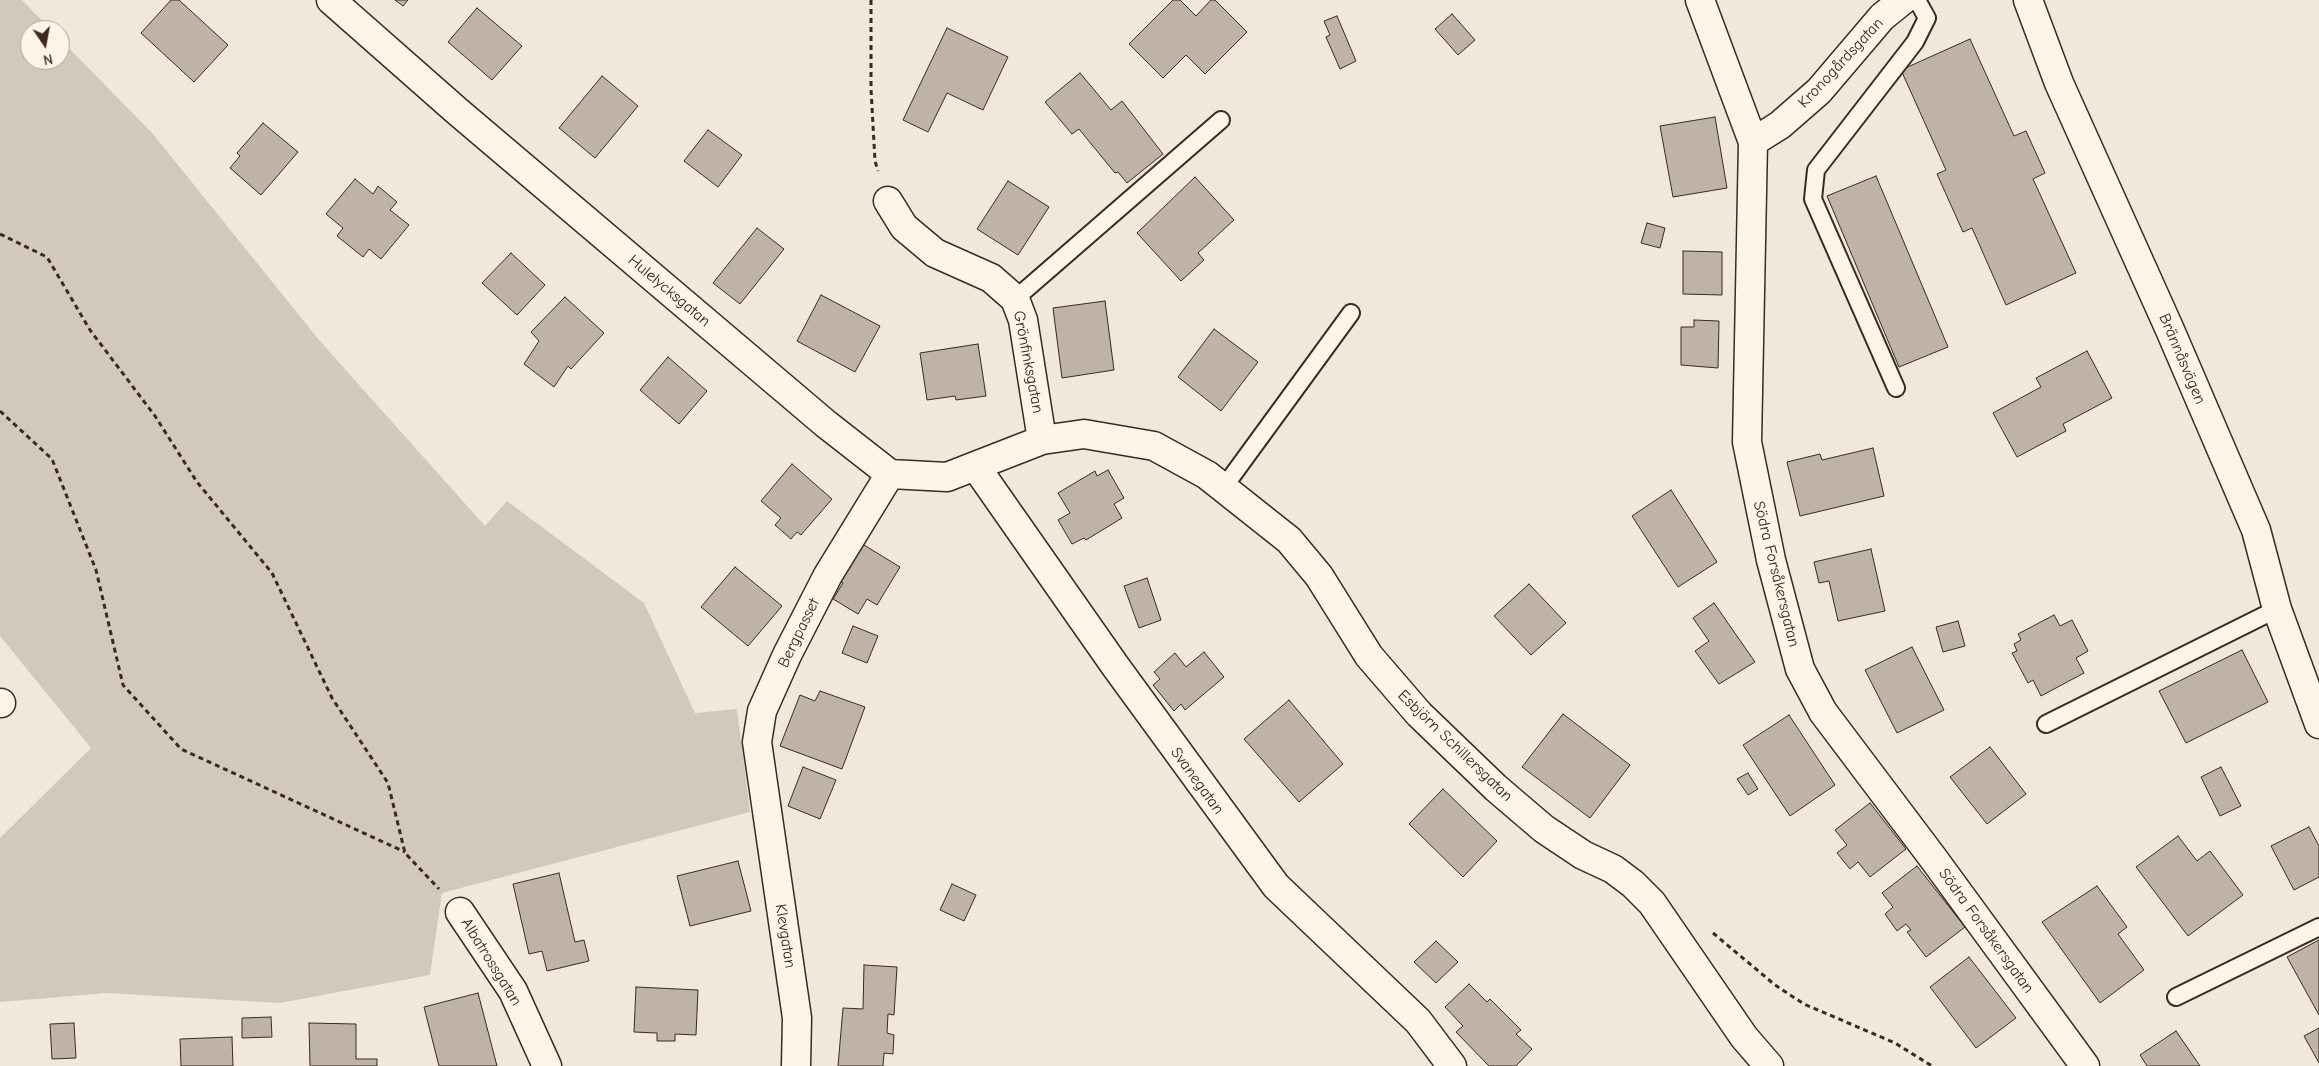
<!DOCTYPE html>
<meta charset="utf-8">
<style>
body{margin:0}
#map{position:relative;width:2319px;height:1066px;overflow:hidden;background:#f0e9d9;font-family:"Comic Neue",sans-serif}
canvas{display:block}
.north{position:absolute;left:20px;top:20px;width:50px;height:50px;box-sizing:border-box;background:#fcf5e5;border:1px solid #afa495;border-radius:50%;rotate:168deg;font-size:14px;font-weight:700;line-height:20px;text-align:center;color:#3b2a1e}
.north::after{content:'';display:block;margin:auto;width:18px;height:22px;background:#3b2a1e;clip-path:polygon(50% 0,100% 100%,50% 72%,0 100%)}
</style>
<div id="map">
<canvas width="2319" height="1066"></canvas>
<div class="north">N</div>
</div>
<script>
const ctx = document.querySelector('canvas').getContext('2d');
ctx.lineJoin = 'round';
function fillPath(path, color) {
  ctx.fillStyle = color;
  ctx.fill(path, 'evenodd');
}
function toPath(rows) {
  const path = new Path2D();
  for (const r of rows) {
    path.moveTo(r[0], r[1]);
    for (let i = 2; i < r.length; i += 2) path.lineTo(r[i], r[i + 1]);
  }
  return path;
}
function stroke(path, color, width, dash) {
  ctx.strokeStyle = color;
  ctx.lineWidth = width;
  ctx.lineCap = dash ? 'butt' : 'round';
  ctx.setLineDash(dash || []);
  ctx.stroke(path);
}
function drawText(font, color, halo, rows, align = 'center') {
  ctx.font = font + ' "Comic Neue",sans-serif';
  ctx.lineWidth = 4;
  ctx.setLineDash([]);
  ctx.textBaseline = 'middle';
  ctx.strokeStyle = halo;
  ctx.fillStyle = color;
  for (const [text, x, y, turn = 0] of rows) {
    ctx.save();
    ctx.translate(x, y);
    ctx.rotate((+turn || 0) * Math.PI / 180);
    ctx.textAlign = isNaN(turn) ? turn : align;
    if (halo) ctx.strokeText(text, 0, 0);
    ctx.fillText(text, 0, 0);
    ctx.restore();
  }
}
fillPath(toPath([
 [0,0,22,0,51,30,30,30,30,60,60,60,60,39,153,134,319,340,485,526,507,501,644,603,695,713,737,709,750,812,442,893,430,975,280,1003,107,993,0,1002,0,838,91,748,0,636]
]), '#d2c9ba');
const building = toPath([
 [171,0,179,0,228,45,194,82,141,33,171,0],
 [395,0,408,0,403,6,395,0],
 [1173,0,1180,0,1196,16,1211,0,1215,0,1247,32,1205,74,1186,55,1163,78,1129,44,1173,0],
 [477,8,522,46,492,80,448,42,477,8],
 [1452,14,1475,40,1458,55,1435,29,1452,14],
 [1337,16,1356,61,1340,69,1326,37,1330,35,1324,21,1337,16],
 [947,28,1008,57,983,110,947,93,928,132,903,120,947,28],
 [1970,39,2014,136,2026,131,2045,173,2033,179,2076,273,2006,305,1972,228,1963,232,1937,174,1946,170,1901,70,1970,39],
 [1080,73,1111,110,1122,101,1163,154,1127,183,1118,172,1115,173,1079,129,1072,134,1045,102,1080,73],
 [602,76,638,106,595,158,559,128,602,76],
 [1715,117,1727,188,1673,197,1660,126,1715,117],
 [263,123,298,152,261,195,230,168,240,156,237,153,263,123],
 [708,130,742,155,718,187,684,161,708,130],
 [1876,176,1948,347,1899,367,1827,196,1876,176],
 [1195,177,1234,220,1198,253,1204,260,1181,281,1137,233,1195,177],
 [355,179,373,194,378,186,397,202,390,210,409,225,381,259,369,249,363,257,337,236,343,228,326,214,355,179],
 [1008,181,1049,207,1018,255,977,229,1008,181],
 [1647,223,1665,228,1660,248,1641,243,1647,223],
 [757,228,784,249,740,304,713,283,757,228],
 [1683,251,1722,252,1722,295,1683,294,1683,251],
 [511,253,545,285,517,315,482,283,511,253],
 [821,295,880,326,855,372,797,341,821,295],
 [565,297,604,333,571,369,568,366,554,387,524,364,539,341,531,332,565,297],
 [1105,301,1114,370,1062,378,1053,308,1105,301],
 [1694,320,1719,321,1718,368,1681,365,1681,327,1694,327,1694,320],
 [1214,329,1258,362,1221,411,1178,377,1214,329],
 [978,344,986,396,956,400,955,396,927,400,920,353,978,344],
 [2087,351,2112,398,2063,424,2066,431,2017,457,1993,413,2041,387,2036,378,2087,351],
 [668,357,707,391,679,424,640,390,668,357],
 [1873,448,1884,496,1800,516,1787,462,1820,454,1822,460,1873,448],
 [792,464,832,499,801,535,797,532,791,539,775,525,781,518,761,501,792,464],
 [1108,470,1124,498,1114,504,1122,518,1086,540,1084,538,1072,544,1058,520,1070,513,1058,493,1095,471,1097,476,1108,470],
 [1671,490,1717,562,1678,587,1632,516,1671,490],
 [859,542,900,567,877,605,867,599,858,614,833,599,843,583,836,579,859,542],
 [1871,549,1885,611,1838,621,1829,581,1819,583,1814,562,1871,549],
 [735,567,782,606,748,646,701,607,735,567],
 [1147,578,1161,620,1139,628,1124,586,1147,578],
 [1529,584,1566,623,1531,655,1494,616,1529,584],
 [1714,603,1755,662,1719,684,1695,651,1709,641,1693,618,1714,603],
 [2054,615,2060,626,2072,620,2088,651,2076,658,2084,673,2041,696,2033,680,2028,683,2012,653,2017,651,2014,644,2021,640,2018,634,2054,615],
 [1958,621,1965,646,1943,652,1936,627,1958,621],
 [853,626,878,636,867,663,842,653,853,626],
 [1912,647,1944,710,1897,733,1865,670,1912,647],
 [2242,650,2268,702,2186,743,2159,691,2242,650],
 [1204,652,1224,677,1185,710,1181,704,1174,711,1153,685,1160,679,1154,672,1175,653,1186,667,1204,652],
 [820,691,865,707,842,769,780,746,800,695,815,701,820,691],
 [1289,700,1343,764,1299,802,1244,739,1289,700],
 [1563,714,1630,765,1590,818,1522,767,1563,714],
 [1789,715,1835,785,1790,816,1743,745,1789,715],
 [1990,747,2026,794,1987,824,1950,777,1990,747],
 [803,767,836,780,820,819,788,806,803,767],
 [2221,767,2241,806,2220,816,2201,777,2221,767],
 [1748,773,1758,789,1748,795,1737,779,1748,773],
 [1443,789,1497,841,1463,877,1409,824,1443,789],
 [1870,803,1906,849,1870,877,1858,862,1850,869,1837,853,1847,845,1835,830,1870,803],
 [2309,827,2319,846,2319,877,2294,890,2271,846,2309,827],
 [2178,836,2197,861,2210,851,2243,895,2188,936,2136,867,2178,836],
 [738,861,751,911,690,926,677,876,738,861],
 [1917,866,1965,927,1926,957,1907,932,1911,930,1906,924,1897,931,1885,914,1893,907,1882,893,1917,866],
 [559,873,575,942,584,940,589,961,547,971,542,951,529,954,513,884,559,873],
 [952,884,976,895,964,921,940,910,952,884],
 [2097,886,2127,927,2118,934,2144,970,2100,1003,2042,922,2097,886],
 [2319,940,2319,1015,2287,957,2319,940],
 [1436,941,1458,962,1436,983,1414,962,1436,941],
 [1969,957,2016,1018,1976,1048,1930,987,1969,957],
 [864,965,897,967,894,1015,888,1014,887,1033,894,1035,893,1054,884,1053,883,1066,838,1066,843,1008,863,1009,864,965],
 [1469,984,1487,1002,1490,999,1521,1030,1516,1034,1532,1049,1516,1066,1489,1066,1456,1032,1463,1026,1445,1007,1469,984],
 [636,987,698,990,696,1035,675,1034,675,1041,657,1041,657,1033,634,1032,636,987],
 [478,993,497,1066,439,1066,424,1007,478,993],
 [271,1017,272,1037,242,1038,242,1018,271,1017],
 [74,1023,76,1058,52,1059,50,1024,74,1023],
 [309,1023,356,1024,356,1059,377,1059,377,1066,310,1066,309,1023],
 [2319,1028,2319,1063,2304,1036,2319,1028],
 [2176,1031,2200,1066,2147,1066,2140,1055,2176,1031],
 [232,1037,233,1066,181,1066,180,1039,232,1037]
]);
fillPath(building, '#beb3a4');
stroke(building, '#3b2a1e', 1);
const service = toPath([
 [1015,299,1221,120],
 [1896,388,1813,199,1816,170,1915,42,1927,18,1917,0],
 [1224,487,1351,313],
 [2046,724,2277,609],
 [2176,997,2319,927]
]);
const minor = toPath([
 [331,0,457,111,826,424,890,474,947,477,1042,440,1084,434,1154,446,1207,475,1289,540,1319,576,1369,656,1419,714,1496,788,1544,829,1583,855,1613,869,1633,884,1652,903,1744,1037,1769,1066],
 [1700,0,1753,142,1747,442,1771,560,1800,669,1823,712,1933,858,2085,1066],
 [2028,0,2059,83,2170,330,2256,530,2277,609,2319,724],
 [1753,142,1780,125,1819,91,1882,17,1903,0],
 [888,201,904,227,935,253,991,278,1015,299,1023,320,1042,440],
 [976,467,1116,667,1276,886,1418,1021,1452,1066],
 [0,703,1,703],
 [460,912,513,991,547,1066],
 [796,1066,797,1018,757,742,762,711,787,655,828,575,890,474]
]);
stroke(service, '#3b2a1e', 20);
stroke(minor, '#3b2a1e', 31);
stroke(toPath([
 [871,0,871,89,875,161,878,171],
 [0,234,47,257,90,330,155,416,197,482,272,573,332,698,388,783,405,853,439,889],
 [0,411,52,459,96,570,123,685,181,749,405,852],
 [1713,933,1775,985,1804,1004,1895,1043,1932,1066]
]), '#3b2a1e', 3, [5, 4]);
stroke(service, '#fcf5e5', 16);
stroke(minor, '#fcf5e5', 28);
drawText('16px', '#3b2a1e', '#fcf5e5', [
 ["Kronogårdsgatan",1841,63,-47],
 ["Hulelycksgatan",669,291,40],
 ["Brännåsvägen",2182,359,67],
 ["Grönfinksgatan",1028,362,79],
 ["Södra Forsåkersgatan",1776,574,76],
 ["Bergpasset",799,633,-64],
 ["Esbjörn Schillersgatan",1455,746,44],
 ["Svanegatan",1197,781,54],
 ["Södra Forsåkersgatan",1986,931,54],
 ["Klevgatan",785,936,81],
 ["Albatrossgatan",491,962,58]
]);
</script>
